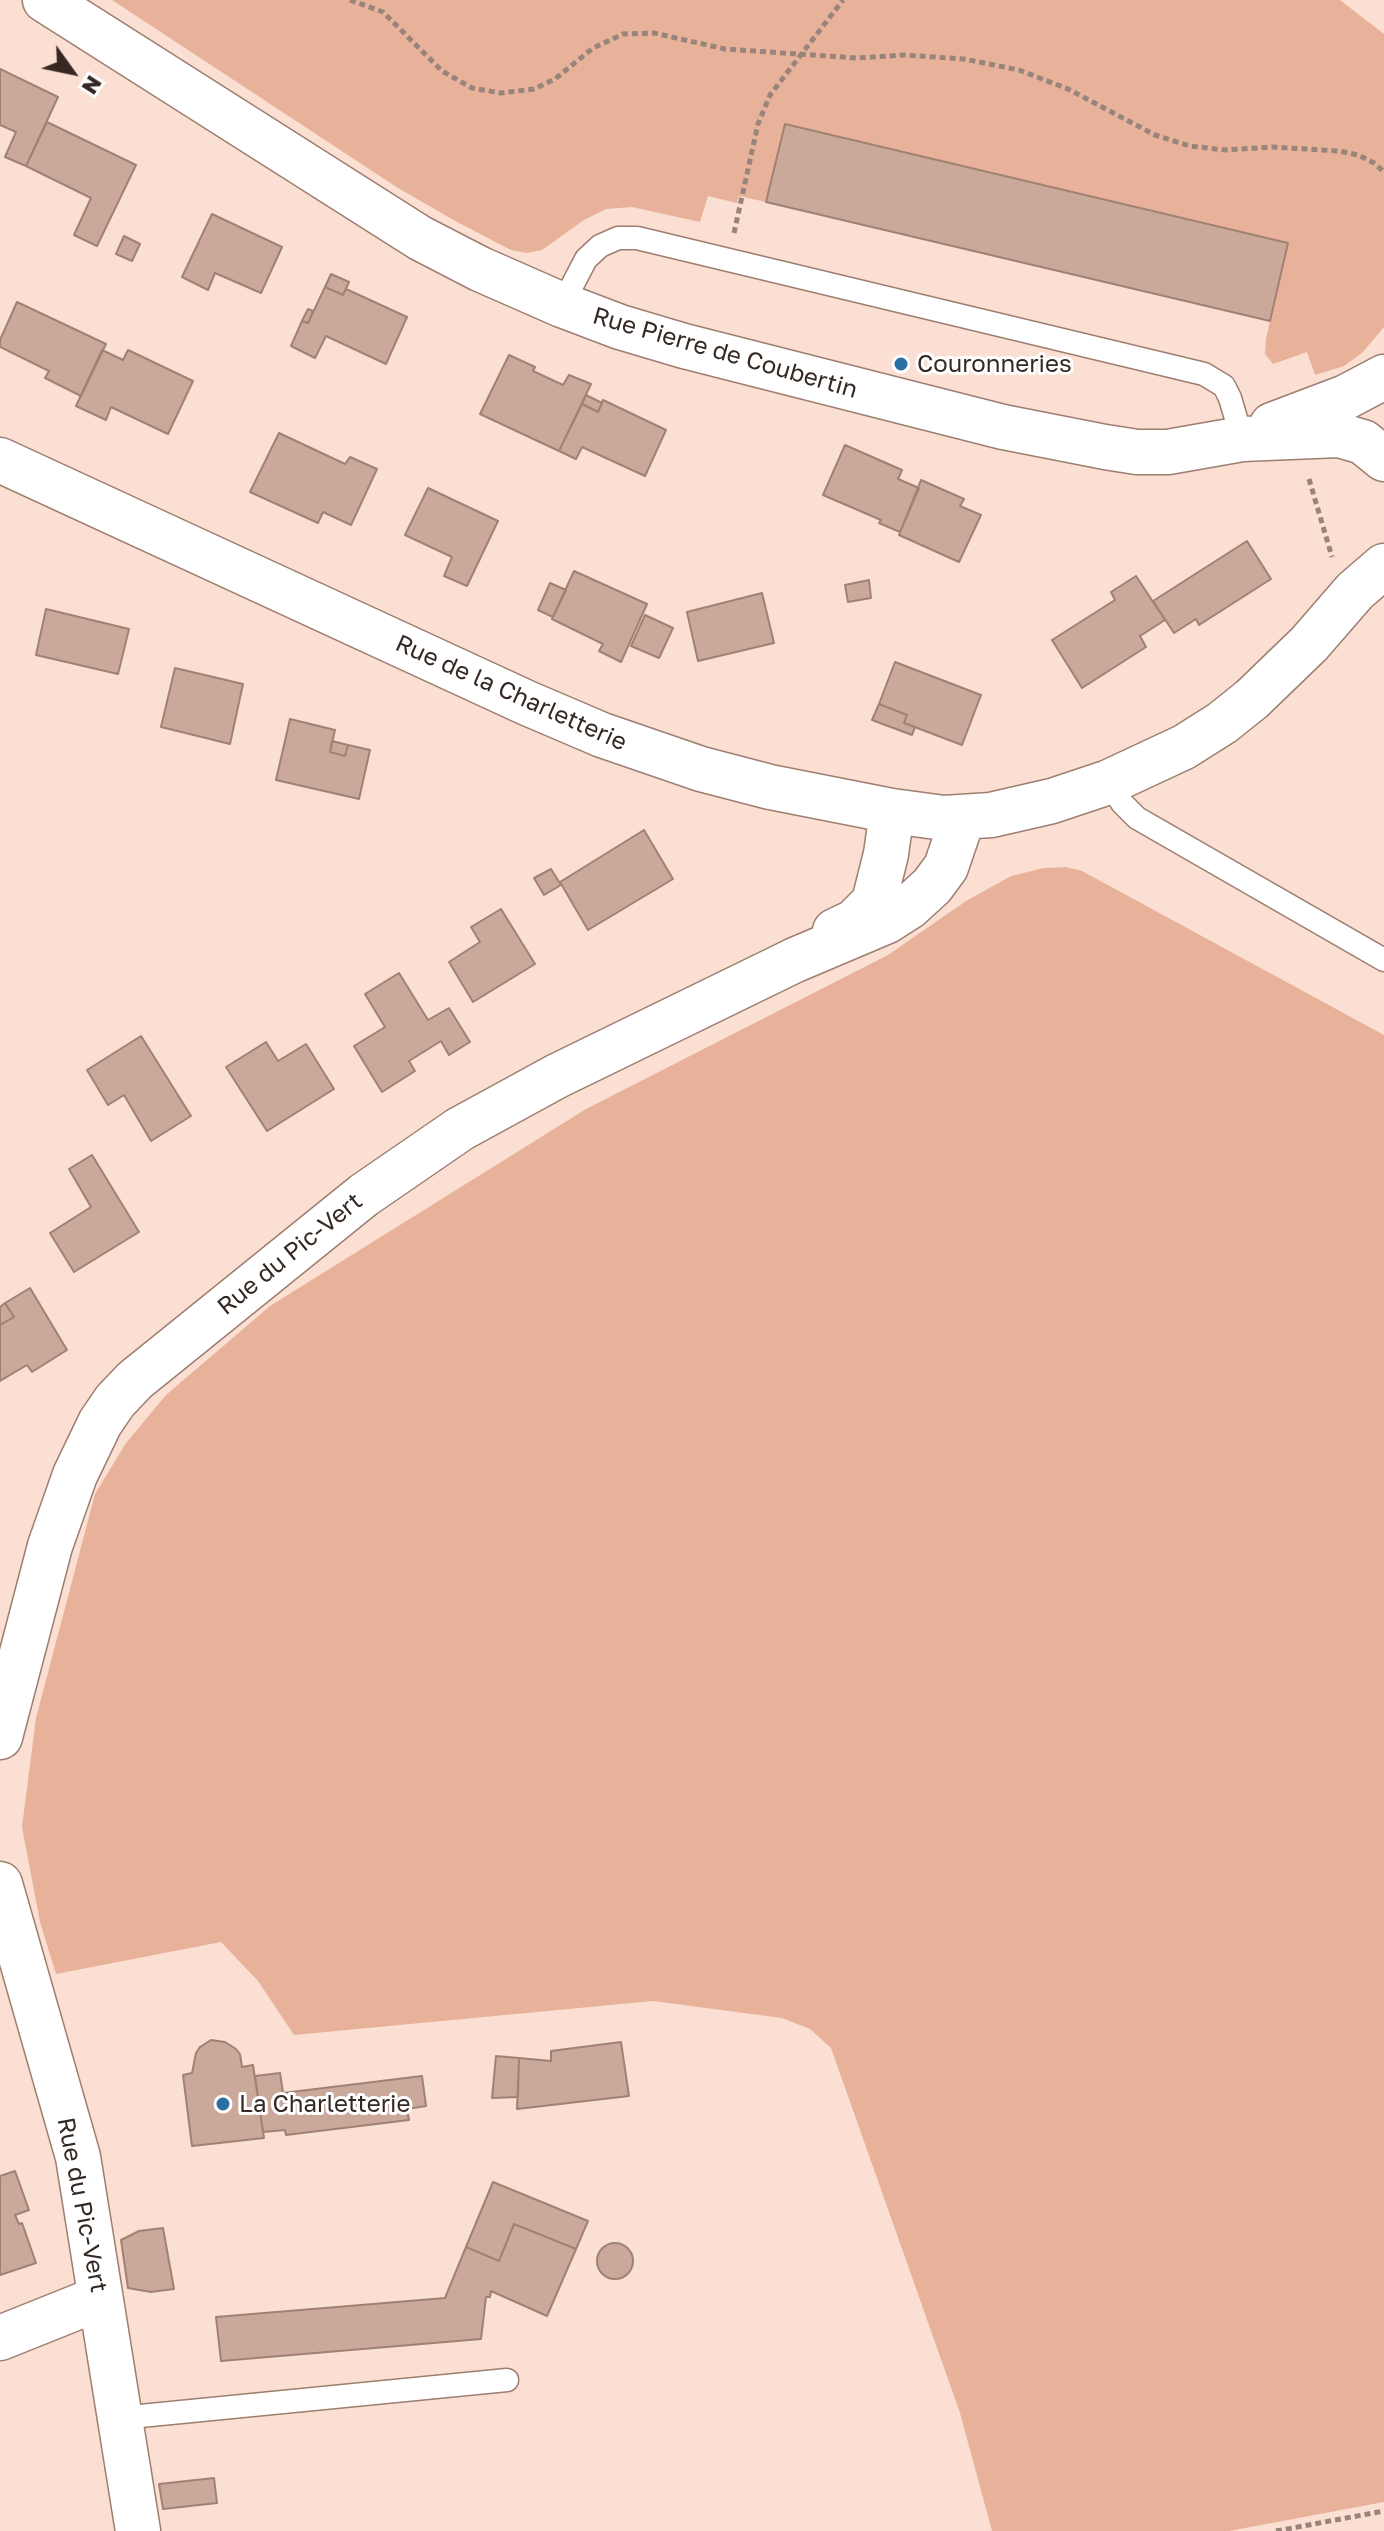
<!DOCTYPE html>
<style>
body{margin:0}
#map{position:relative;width:1384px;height:2531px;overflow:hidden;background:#fadfd2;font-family:"Golos Text",sans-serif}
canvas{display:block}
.north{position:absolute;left:32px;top:32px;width:80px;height:80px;-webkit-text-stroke:6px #fff;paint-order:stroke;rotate:123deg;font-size:22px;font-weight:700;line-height:32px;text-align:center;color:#352822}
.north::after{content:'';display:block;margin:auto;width:28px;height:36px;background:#352822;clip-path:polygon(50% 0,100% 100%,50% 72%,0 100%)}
</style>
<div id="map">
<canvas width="1384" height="2531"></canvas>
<div class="north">N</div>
</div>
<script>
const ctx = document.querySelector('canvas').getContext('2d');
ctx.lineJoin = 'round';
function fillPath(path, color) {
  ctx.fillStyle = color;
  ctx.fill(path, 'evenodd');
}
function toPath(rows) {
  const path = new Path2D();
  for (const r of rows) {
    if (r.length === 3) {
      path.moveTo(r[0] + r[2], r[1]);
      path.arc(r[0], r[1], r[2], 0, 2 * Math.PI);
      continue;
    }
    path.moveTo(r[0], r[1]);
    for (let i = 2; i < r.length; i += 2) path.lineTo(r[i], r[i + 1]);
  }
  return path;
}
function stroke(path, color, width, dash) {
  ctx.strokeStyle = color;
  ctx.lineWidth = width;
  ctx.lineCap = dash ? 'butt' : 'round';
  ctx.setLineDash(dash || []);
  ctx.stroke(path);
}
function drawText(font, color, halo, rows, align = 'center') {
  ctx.font = font + ' "Golos Text",sans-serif';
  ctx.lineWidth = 6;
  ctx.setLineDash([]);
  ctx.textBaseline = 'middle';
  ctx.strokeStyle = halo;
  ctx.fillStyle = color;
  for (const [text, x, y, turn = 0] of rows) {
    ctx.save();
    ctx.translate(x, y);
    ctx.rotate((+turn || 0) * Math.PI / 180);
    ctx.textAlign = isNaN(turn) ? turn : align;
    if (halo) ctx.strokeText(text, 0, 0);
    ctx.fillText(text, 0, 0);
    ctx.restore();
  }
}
fillPath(toPath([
 [112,0,1340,0,1384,34,1384,327,1362,353,1344,366,1315,375,1307,352,1273,364,1265,354,1266,339,1287,242,786,124,766,202,739,196,737,203,708,196,700,222,632,207,606,209,584,220,542,250,527,253,511,250,457,222,398,188],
 [1066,867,1082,871,1384,1035,1384,2502,1229,2531,992,2531,960,2413,831,2048,810,2029,782,2018,653,2001,294,2035,258,1981,221,1942,56,1974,40,1922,22,1827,36,1718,95,1494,126,1443,166,1395,270,1306,586,1109,888,955,966,901,1011,876,1044,868]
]), '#e8b29a');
const building = toPath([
 [0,69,58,97,26,166,5,157,16,132,0,125,0,69],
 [47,122,136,165,97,246,74,235,91,198,26,166,47,122],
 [785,124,1288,243,1270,321,766,202,785,124],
 [212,214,282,247,261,293,215,273,208,290,182,277,212,214],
 [124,236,140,244,132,261,116,254,124,236],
 [331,274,349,282,343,295,325,287,331,274],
 [325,287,343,295,346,289,407,317,386,364,326,336,315,358,291,346,302,321,308,323,325,287],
 [17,302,106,344,81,396,45,378,49,371,0,347,0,340,17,302],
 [308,309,313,311,308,323,302,321,308,309],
 [102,350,123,360,128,350,193,381,168,434,111,407,106,420,76,406,102,350],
 [509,355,535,367,533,371,563,385,569,375,591,384,559,451,480,414,509,355],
 [586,395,602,403,598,412,582,404,586,395],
 [603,400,666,430,645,476,582,447,576,459,559,451,582,404,598,412,603,400],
 [279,433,345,464,350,457,377,469,351,525,323,512,318,523,250,492,279,433],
 [845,445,902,470,898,479,919,488,900,532,879,523,881,520,823,495,845,445],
 [921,480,964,499,960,506,981,515,959,562,899,535,921,480],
 [428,488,498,521,467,586,444,576,452,557,405,535,428,488],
 [1247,541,1271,579,1199,625,1196,619,1174,633,1153,601,1247,541],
 [574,571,647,604,621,662,599,651,603,644,552,619,574,571],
 [1136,576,1165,620,1140,636,1146,647,1082,688,1052,640,1115,600,1111,592,1136,576],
 [869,580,871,598,848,602,845,585,869,580],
 [550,583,566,590,553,617,538,610,550,583],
 [762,593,774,643,698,661,687,612,762,593],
 [46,609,129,629,118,674,36,655,46,609],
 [645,615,673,628,659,658,631,646,645,615],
 [895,662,981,695,962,745,904,723,907,715,879,704,895,662],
 [175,668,243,684,230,744,161,727,175,668],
 [879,704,907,715,904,723,915,727,912,735,872,720,879,704],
 [290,719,335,730,330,752,345,756,348,745,370,750,359,799,276,780,290,719],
 [332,741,348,745,345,756,330,752,332,741],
 [644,830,673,879,588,930,560,882,644,830],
 [551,869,561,885,544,895,534,878,551,869],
 [501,909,535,964,473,1002,449,962,480,942,471,927,501,909],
 [399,973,428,1020,449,1008,470,1042,449,1055,441,1041,409,1061,415,1071,382,1092,354,1046,385,1027,365,994,399,973],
 [141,1036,191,1116,151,1141,124,1095,108,1105,87,1070,141,1036],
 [266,1042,278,1061,306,1044,334,1089,267,1131,226,1067,266,1042],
 [92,1155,139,1232,74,1272,50,1233,91,1207,69,1169,92,1155],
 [30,1288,67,1350,32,1372,27,1365,0,1381,0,1325,14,1317,5,1303,30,1288],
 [5,1303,14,1317,0,1325,0,1307,5,1303],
 [211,2040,225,2042,236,2049,240,2054,242,2067,253,2065,264,2138,192,2146,183,2075,192,2073,196,2053,200,2047,211,2040],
 [621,2042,629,2096,517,2109,519,2058,551,2061,551,2051,621,2042],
 [496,2056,519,2058,518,2097,492,2098,496,2056],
 [280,2073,283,2093,422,2076,426,2106,407,2109,409,2120,286,2135,285,2130,263,2132,255,2076,280,2073],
 [15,2171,29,2210,15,2215,19,2224,22,2223,36,2263,0,2275,0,2176,15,2171],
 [493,2182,588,2221,576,2249,514,2224,499,2261,466,2247,493,2182],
 [514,2224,576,2249,547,2316,491,2291,490,2297,486,2297,481,2339,221,2361,216,2317,445,2298,466,2247,499,2261,514,2224],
 [163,2228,174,2289,151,2292,128,2288,121,2240,139,2231,163,2228],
 [615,2261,18],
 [214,2478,217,2503,163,2509,159,2484,214,2478]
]);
fillPath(building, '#caa99a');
stroke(building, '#a18173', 2);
const service = toPath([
 [562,305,586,259,600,246,618,238,637,238,1204,374,1224,386,1230,398,1242,439],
 [1109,782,1122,803,1137,818,1384,960],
 [120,2418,507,2380]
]);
const minor = toPath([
 [45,0,420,238,480,269,562,305,620,327,684,346,1003,427,1105,447,1137,452,1168,452,1242,439,1339,435,1363,442,1384,459],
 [1272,425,1346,397,1384,377],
 [0,460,527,703,602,735,701,769,770,787,892,811,944,818,991,815,1052,801,1109,782,1184,747,1222,723,1252,699,1309,644,1355,591,1384,566],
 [835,931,854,922,874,902,886,854,892,811],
 [0,1737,50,1546,75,1475,100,1423,115,1401,135,1380,364,1195,460,1129,557,1076,795,960,887,921,909,907,932,886,946,867,963,817],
 [0,1884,78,2157,138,2531],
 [0,2338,100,2298]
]);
stroke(service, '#9d7e70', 25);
stroke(minor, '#9d7e70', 47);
stroke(toPath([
 [350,0,383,12,442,71,472,88,501,93,534,89,555,79,593,48,623,34,654,33,725,49,857,58,904,55,964,59,1019,70,1068,89,1155,135,1190,146,1225,150,1272,147,1339,151,1358,155,1374,163,1384,172],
 [734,233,758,124,770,95,843,0],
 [1309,479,1332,557],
 [1276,2531,1384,2511]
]), '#98847b', 5, [6, 4]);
stroke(service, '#fff', 22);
stroke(minor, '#fff', 44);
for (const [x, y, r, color] of [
 [901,364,8,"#286fa3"],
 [223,2104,8,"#286fa3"]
]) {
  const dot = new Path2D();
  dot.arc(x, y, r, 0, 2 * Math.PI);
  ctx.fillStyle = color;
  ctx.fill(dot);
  stroke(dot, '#fff', 3);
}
drawText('24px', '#352822', '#fff', [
 ["Rue Pierre de Coubertin",725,353,16],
 ["Rue de la Charletterie",511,693,24],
 ["Rue du Pic-Vert",290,1254,-39],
 ["Rue du Pic-Vert",82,2205,79]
]);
drawText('24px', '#352822', '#fff', [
 ["Couronneries",917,364],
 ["La Charletterie",239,2104]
], 'left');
</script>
